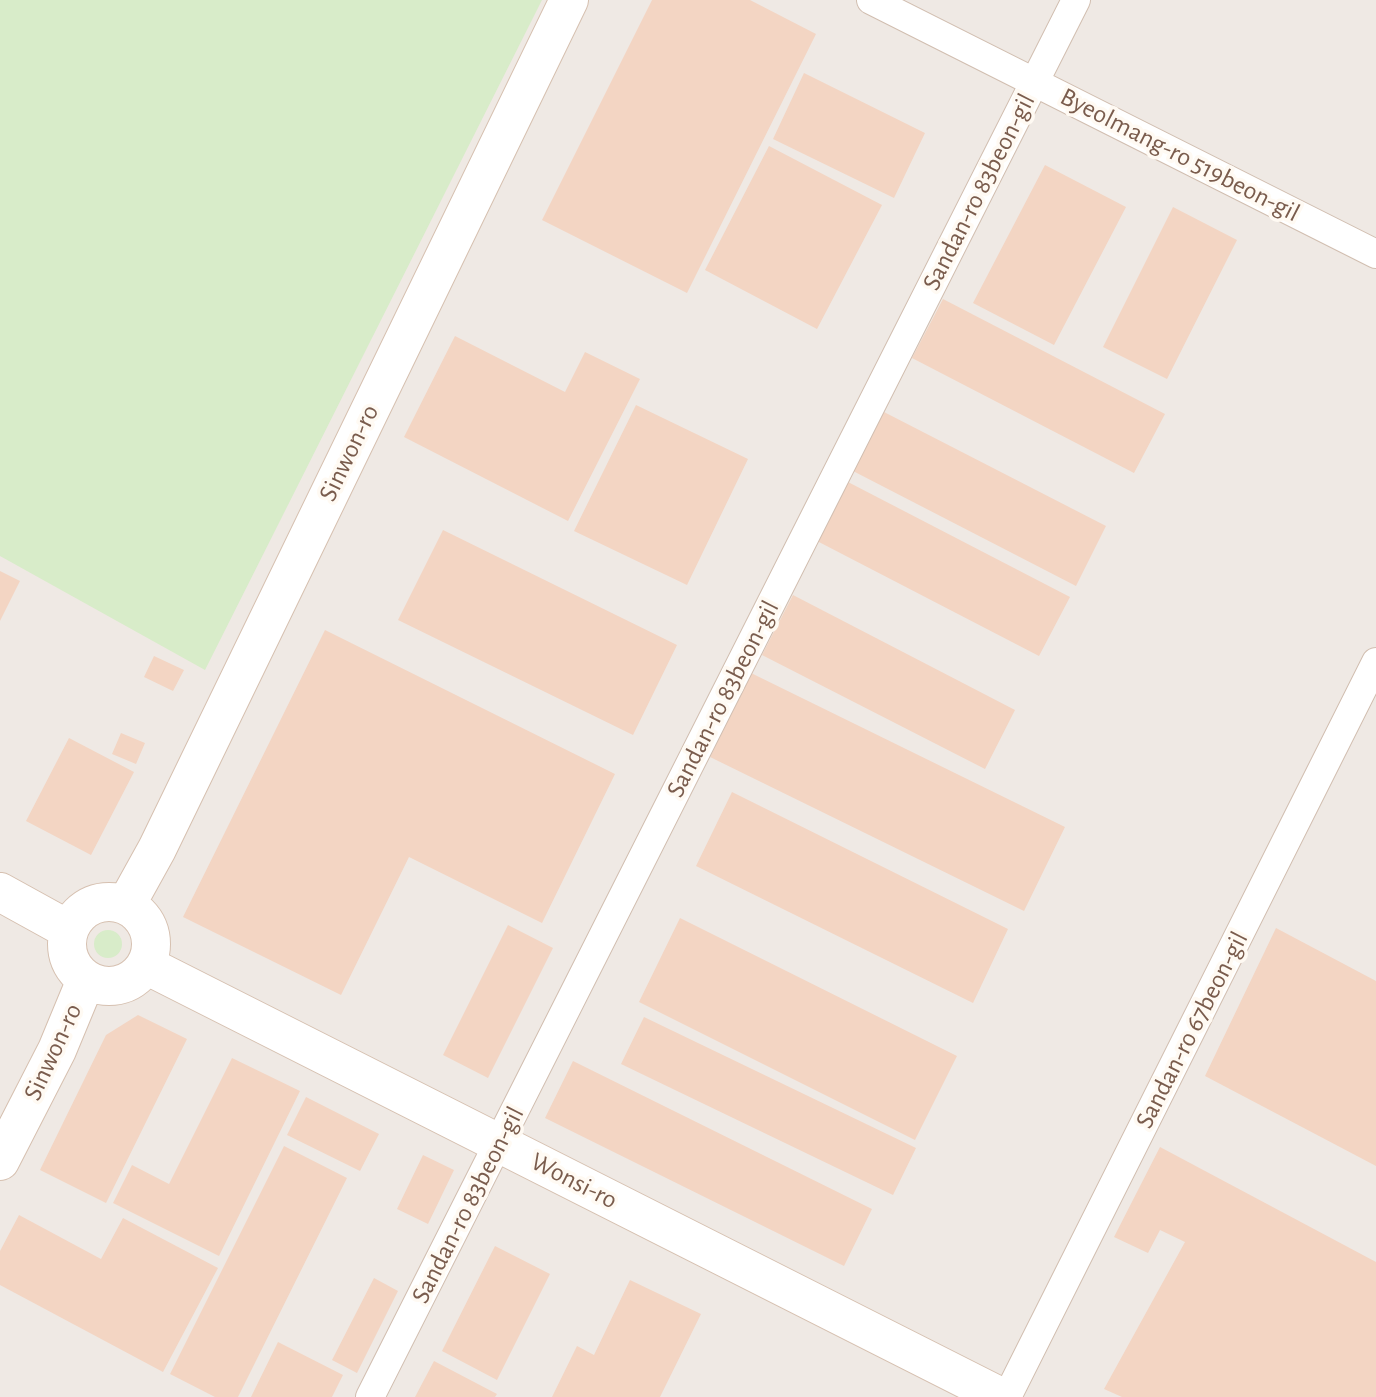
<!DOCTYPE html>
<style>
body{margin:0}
canvas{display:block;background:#fdf6ec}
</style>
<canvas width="1376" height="1397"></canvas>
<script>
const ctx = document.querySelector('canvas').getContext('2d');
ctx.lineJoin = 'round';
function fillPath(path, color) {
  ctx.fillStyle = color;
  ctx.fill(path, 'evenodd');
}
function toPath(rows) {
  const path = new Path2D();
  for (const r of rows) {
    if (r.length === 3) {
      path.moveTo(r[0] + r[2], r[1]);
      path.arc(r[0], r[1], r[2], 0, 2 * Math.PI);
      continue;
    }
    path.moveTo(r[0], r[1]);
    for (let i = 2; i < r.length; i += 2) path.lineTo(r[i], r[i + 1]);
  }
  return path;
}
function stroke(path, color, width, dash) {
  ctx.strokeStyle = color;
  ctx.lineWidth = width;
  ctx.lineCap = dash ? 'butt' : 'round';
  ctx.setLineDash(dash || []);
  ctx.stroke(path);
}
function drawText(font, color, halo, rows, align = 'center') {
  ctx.font = font + ' "Alegreya Sans",sans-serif';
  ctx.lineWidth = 7;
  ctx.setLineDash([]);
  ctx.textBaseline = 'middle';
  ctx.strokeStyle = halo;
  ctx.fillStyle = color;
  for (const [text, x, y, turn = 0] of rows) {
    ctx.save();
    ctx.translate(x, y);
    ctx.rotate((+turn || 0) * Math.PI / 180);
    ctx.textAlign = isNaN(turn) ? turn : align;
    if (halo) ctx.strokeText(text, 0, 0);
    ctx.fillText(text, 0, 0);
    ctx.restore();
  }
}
fillPath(toPath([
 [0,0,1376,0,1376,1397,0,1397]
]), '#efe9e4');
fillPath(toPath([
 [0,0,542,0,205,670,0,556],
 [108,944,14]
]), '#d8ecc9');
fillPath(toPath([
 [652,0,750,0,816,34,687,293,542,220],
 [804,73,925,133,894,198,773,139],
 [769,146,882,205,817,329,705,270],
 [1045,165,1126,207,1054,345,973,303],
 [1173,207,1237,240,1167,379,1103,347],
 [943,299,1165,414,1134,473,912,358],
 [455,336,565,392,585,352,640,379,568,521,404,437],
 [636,405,748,459,687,585,574,531],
 [884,412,1106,526,1076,586,853,471],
 [848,482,1070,597,1039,656,817,541],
 [443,530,677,645,633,735,398,620],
 [0,571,20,581,0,621],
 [793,595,1015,710,985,769,762,655],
 [325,630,615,774,542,923,409,857,341,995,183,917],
 [154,656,184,670,173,691,144,677],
 [751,673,1065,827,1024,911,710,757],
 [121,733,145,743,136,764,112,754],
 [69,738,134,772,91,855,26,821],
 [732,792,1008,929,973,1003,696,866],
 [680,918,957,1056,915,1140,639,1002],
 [508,925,553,948,488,1078,443,1055],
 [1276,928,1376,981,1376,1166,1205,1076],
 [138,1015,187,1039,106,1203,40,1170,106,1035],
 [644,1017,916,1148,893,1195,621,1064],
 [232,1058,300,1091,219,1256,113,1203,132,1165,169,1184],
 [573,1061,872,1209,844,1266,545,1118],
 [306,1097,379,1134,360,1171,287,1135],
 [284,1146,347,1178,238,1397,215,1397,170,1374],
 [1160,1147,1376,1262,1376,1397,1122,1397,1104,1389,1185,1242,1160,1230,1148,1253,1114,1237],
 [423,1155,454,1170,428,1224,397,1209],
 [19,1215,101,1259,123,1218,218,1268,163,1372,0,1285,0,1251],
 [495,1246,550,1274,497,1380,442,1351],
 [374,1278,398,1291,357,1373,332,1360],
 [630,1280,701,1314,660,1397,552,1397,577,1346,594,1355],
 [278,1342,343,1375,332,1397,251,1397],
 [434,1361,497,1394,495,1397,415,1397]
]), '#f3d5c3');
const street = toPath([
 [871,0,1376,254],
 [370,1397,1076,0],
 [1007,1397,1376,662]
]);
const secondary = toPath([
 [0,892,69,930],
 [109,944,42],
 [126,905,157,849,569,0],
 [146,965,1001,1397],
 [0,1161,57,1050,86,980]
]);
stroke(street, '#d1beb0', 30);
stroke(secondary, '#d6c0b0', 40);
stroke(street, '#fff', 28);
stroke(secondary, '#fff', 38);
drawText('26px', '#7a5c4d', '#fffaf3', [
 ["Byeolmang-ro 519beon-gil",1180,155,27],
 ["Sandan-ro 83beon-gil",979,192,-63],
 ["Sinwon-ro",349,453,-64],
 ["Sandan-ro 83beon-gil",723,699,-63],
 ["Sandan-ro 67beon-gil",1192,1030,-63],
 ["Sinwon-ro",53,1052,-65],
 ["Wonsi-ro",574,1181,27],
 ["Sandan-ro 83beon-gil",468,1205,-63]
]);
</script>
